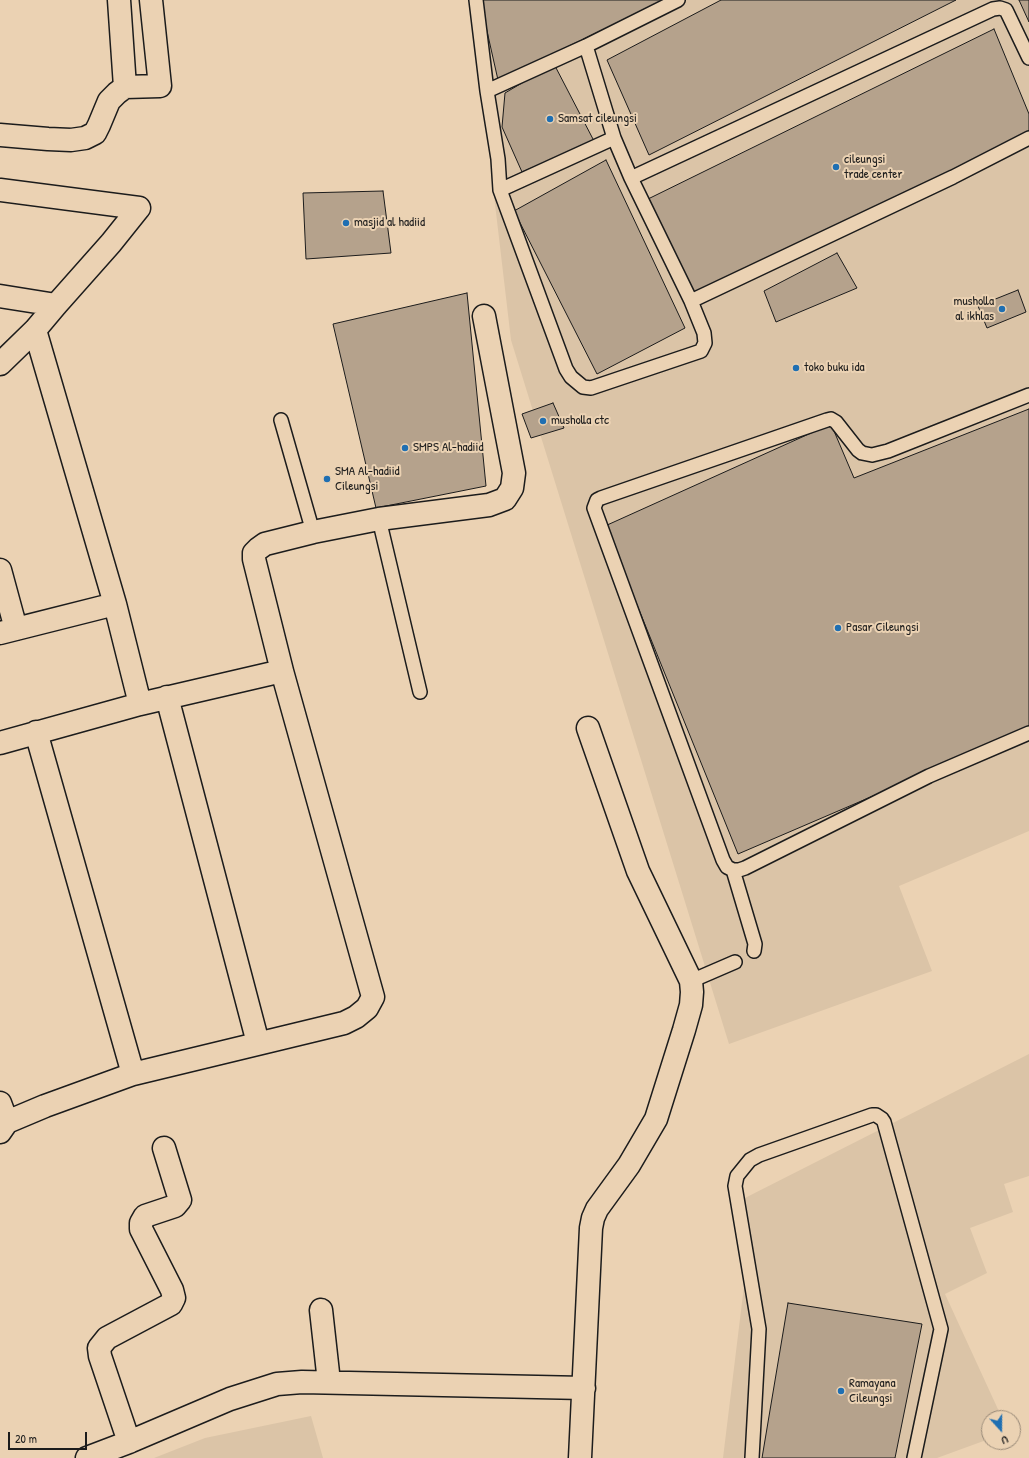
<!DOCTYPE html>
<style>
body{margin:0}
#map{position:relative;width:1029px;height:1458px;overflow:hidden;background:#ebd2b3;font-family:"Patrick Hand",sans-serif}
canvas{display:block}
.north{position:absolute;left:981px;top:1410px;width:40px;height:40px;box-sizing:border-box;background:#ebd2b3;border:1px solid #988977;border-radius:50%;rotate:159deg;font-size:11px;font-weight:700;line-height:16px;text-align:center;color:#1c1c1c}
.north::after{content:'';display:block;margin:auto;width:14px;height:18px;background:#1f6fb2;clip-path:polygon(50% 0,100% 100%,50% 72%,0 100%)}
.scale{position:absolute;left:8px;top:1432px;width:79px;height:18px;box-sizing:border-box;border:2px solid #1c1c1c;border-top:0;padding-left:5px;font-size:12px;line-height:14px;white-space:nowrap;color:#1c1c1c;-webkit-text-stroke:3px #ebd2b3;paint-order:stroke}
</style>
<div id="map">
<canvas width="1029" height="1458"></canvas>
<div class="north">U</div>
<div class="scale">20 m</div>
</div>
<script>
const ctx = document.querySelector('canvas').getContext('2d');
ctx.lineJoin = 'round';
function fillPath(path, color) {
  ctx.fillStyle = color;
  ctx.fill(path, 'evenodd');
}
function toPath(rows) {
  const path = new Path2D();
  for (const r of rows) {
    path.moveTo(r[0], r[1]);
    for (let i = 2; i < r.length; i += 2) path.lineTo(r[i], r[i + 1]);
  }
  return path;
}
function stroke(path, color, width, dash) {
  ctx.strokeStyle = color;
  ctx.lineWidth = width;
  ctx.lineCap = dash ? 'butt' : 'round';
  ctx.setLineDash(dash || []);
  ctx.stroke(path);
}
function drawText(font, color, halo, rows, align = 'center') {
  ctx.font = font + ' "Patrick Hand",sans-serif';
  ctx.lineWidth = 4;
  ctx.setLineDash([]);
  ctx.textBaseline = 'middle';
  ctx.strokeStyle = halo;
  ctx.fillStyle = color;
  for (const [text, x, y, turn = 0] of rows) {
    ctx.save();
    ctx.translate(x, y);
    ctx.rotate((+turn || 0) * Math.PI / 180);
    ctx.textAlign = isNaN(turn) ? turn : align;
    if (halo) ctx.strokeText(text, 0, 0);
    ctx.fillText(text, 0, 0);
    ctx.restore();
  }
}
fillPath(toPath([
 [471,0,1029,0,1029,831,899,886,932,971,729,1044,511,340],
 [1029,1054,1029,1176,1004,1184,1013,1212,970,1228,987,1273,945,1294,1002,1418,989,1418,989,1439,937,1458,723,1458,750,1237,741,1200],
 [311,1416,323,1458,154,1458,205,1438]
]), '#dbc4a7');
const building = toPath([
 [480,0,665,0,498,80,480,0],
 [721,0,956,0,649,155,607,60,721,0],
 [1019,0,1029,0,1029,22,1019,0],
 [994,29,1029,114,1029,134,694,292,646,200,994,29],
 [554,64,594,141,522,172,502,127,505,93,554,64],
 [606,160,685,328,597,374,514,211,606,160],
 [383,191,391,253,306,259,303,193,383,191],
 [837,253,857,288,776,322,764,291,837,253],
 [1018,290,1026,312,987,328,978,306,1018,290],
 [467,293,486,486,376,508,333,324,467,293],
 [553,403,564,428,531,438,522,414,553,403],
 [1029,409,1029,729,738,854,605,526,831,424,854,478,1029,409],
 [788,1303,922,1324,895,1458,762,1458,788,1303]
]);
fillPath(building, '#b5a28c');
stroke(building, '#1c1c1c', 1);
const lane = toPath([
 [476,0,487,91],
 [1029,58,1006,10,1000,8,993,9,631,178,691,301,953,177,1029,138],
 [614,138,586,46,678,0],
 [631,178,614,138,500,190,566,369,571,377,583,387,591,388,701,351,705,343,704,333,691,301],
 [500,190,498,159,487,91,586,46],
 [1029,395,888,451,872,455,862,453,858,450,836,422,831,419,827,420,601,498,597,500,594,508,723,860,727,867,733,870,739,870,745,868,929,776,1029,733],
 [281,420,313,532],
 [379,519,420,692],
 [733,870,755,944,754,951],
 [691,981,735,962],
 [752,1458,759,1329,735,1186,737,1176,750,1160,759,1155,872,1115,876,1115,882,1119,884,1122,941,1329,914,1458]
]);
const street = toPath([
 [119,0,125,87],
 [0,135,48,139,71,140,85,138,95,133,99,125,109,101,117,93,125,87,160,86,151,0],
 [0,190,139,208],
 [0,296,56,305],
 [35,330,115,604,140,704],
 [0,364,35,330,56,305,111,243,139,208],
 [0,570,16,629],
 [0,633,115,604],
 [282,671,254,559,254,553,258,549,265,544,313,532,379,519,489,505,505,499,512,488,514,473,484,316],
 [167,697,258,1043],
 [36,732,133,1074],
 [0,743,140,704,282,671,373,997,367,1008,356,1017,344,1023,133,1074,45,1106,7,1122,0,1132],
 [0,1103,7,1122],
 [321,1310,329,1382],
 [129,1442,100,1356,99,1348,107,1338,171,1304,174,1298,172,1290,141,1229,141,1223,145,1216,175,1206,180,1200,164,1148],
 [87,1458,129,1442,230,1399,277,1384,302,1382,584,1388],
 [580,1458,591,1228,593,1218,597,1209,629,1165,656,1119,684,1030,691,1005,692,992,691,981,638,871,588,728]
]);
stroke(lane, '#1c1c1c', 16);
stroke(street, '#1c1c1c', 25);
stroke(lane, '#ebd2b3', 13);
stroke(street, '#ebd2b3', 22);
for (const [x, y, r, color] of [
 [550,119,4,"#1f6fb2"],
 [836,167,4,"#1f6fb2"],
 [346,223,4,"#1f6fb2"],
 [1002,309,4,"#1f6fb2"],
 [796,368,4,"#1f6fb2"],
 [543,421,4,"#1f6fb2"],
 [405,448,4,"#1f6fb2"],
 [327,479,4,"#1f6fb2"],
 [838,628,4,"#1f6fb2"],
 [841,1391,4,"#1f6fb2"]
]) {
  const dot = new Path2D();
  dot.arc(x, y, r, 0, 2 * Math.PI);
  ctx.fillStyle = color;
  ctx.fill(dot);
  stroke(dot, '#ebd2b3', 1.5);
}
drawText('13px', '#1c1c1c', '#ebd2b3', [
 ["Samsat cileungsi",558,119],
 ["cileungsi",844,160],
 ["trade center",844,175],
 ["masjid al hadiid",354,223],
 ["musholla",994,302,"right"],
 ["al ikhlas",994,317,"right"],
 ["toko buku ida",804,368],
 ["musholla ctc",551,421],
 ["SMPS Al-hadiid",413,448],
 ["SMA Al-hadiid",335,472],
 ["Cileungsi",335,487],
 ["Pasar Cileungsi",846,628],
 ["Ramayana",849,1384],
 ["Cileungsi",849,1399]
], 'left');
</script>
